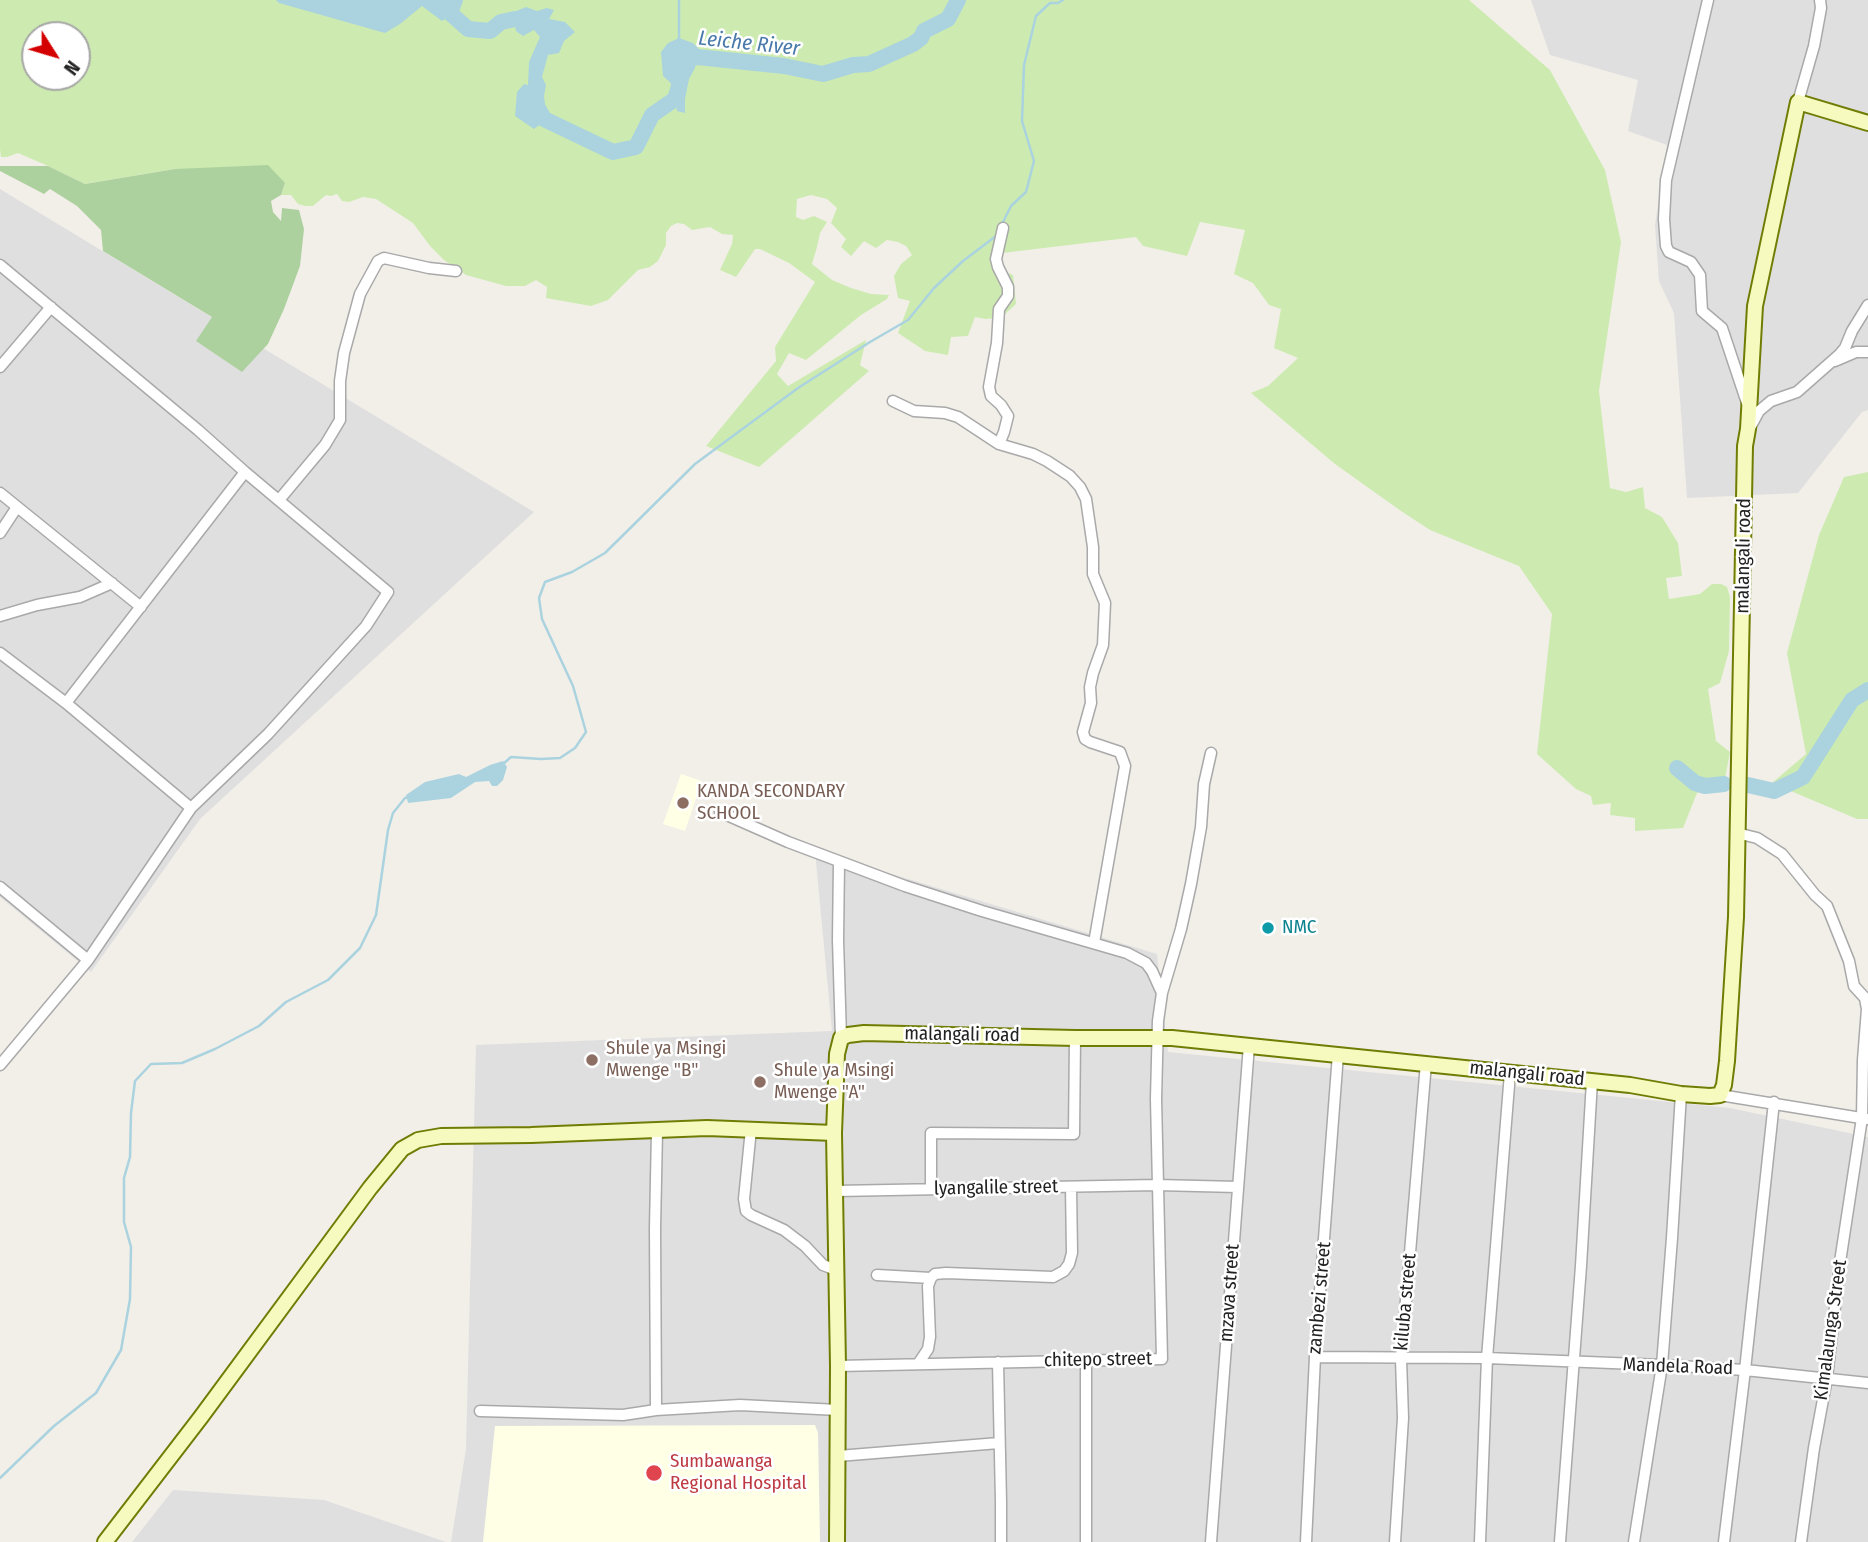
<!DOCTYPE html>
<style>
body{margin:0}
#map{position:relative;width:1868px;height:1542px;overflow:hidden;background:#f2efe9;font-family:"Fira Sans Condensed",sans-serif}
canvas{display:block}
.north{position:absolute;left:21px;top:21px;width:70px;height:70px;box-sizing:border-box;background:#fff;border:2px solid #a7a7a7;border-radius:50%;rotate:127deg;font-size:19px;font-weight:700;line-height:28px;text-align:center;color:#222}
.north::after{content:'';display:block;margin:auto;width:24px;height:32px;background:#d40000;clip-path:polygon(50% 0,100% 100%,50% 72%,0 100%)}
</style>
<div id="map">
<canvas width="1868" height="1542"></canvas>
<div class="north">N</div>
</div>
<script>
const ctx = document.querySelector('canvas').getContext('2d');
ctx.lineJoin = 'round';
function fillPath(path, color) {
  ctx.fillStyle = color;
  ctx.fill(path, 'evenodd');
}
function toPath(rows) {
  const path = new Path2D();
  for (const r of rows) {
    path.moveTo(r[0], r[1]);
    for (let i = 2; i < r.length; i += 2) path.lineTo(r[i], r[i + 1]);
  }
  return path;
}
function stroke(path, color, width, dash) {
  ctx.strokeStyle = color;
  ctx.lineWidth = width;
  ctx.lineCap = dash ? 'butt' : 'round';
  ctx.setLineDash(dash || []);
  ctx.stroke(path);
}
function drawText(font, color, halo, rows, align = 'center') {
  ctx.font = font + ' "Fira Sans Condensed",sans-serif';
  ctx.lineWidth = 5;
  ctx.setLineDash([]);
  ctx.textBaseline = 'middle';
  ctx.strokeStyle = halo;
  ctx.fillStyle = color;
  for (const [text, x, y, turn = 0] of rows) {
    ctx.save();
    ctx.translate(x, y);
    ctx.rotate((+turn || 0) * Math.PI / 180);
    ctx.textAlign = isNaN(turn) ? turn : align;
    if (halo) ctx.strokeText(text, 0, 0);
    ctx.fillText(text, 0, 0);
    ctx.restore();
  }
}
fillPath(toPath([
 [1531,0,1868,0,1868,410,1862,412,1798,493,1687,498,1674,313,1659,281,1655,225,1667,145,1628,131,1638,80,1550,55],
 [0,189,534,512,200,819,91,972,0,897],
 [815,851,1157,954,1168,1052,1730,1108,1868,1137,1868,1542,451,1542,466,1449,476,1045,832,1031],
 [173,1490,324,1500,446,1542,132,1542]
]), '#e0dfdf');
fillPath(toPath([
 [681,774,702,781,685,831,663,824],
 [815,1425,818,1433,820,1542,483,1542,495,1426]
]), '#ffffe5');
fillPath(toPath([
 [0,0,1469,0,1550,70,1605,170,1621,242,1599,391,1610,488,1626,492,1643,487,1645,508,1662,517,1678,543,1682,576,1666,578,1669,599,1700,594,1712,584,1721,584,1727,587,1730,597,1729,651,1720,683,1708,689,1716,741,1730,752,1724,784,1697,793,1683,828,1635,831,1635,818,1610,815,1611,803,1593,805,1591,796,1576,789,1537,754,1552,614,1519,566,1430,530,1401,511,1335,464,1251,393,1268,386,1298,358,1274,348,1281,309,1269,305,1253,283,1234,274,1245,230,1200,222,1187,256,1143,246,1136,237,1002,253,1001,270,1013,275,1016,304,1001,318,985,319,975,317,968,336,951,337,948,355,925,351,898,333,910,301,898,298,894,276,901,264,912,255,906,246,898,242,887,240,876,248,864,241,851,256,841,247,846,239,831,223,837,208,827,199,811,195,797,199,796,217,803,220,814,216,827,222,820,233,817,247,812,264,832,280,851,288,871,294,889,295,887,299,861,315,806,360,789,353,777,374,788,386,866,340,860,365,869,371,759,467,706,446,776,361,775,347,815,282,789,263,760,249,755,249,736,277,720,270,732,244,733,235,722,234,710,227,692,230,684,224,677,223,671,226,666,233,666,245,658,261,650,267,638,270,608,300,591,306,546,298,547,287,536,280,525,286,506,286,466,275,444,260,430,246,413,223,376,199,363,197,349,202,342,201,337,194,331,196,326,195,313,206,305,206,298,204,291,195,281,195,285,183,175,169,85,184,48,166,18,153,7,157,1,157,0,149],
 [35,35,77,35,77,77,35,77],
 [1868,472,1868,819,1857,819,1772,783,1806,754,1787,653,1819,535,1844,477]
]), '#cdebb0');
fillPath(toPath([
 [268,165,285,183,281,195,271,201,273,212,281,221,282,208,299,210,304,229,300,266,284,309,268,344,242,372,196,341,212,317,103,251,101,230,77,206,50,189,44,194,0,171,0,166,48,166,85,184,175,169]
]), '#add19e');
fillPath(toPath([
 [276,0,459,0,457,11,442,21,422,6,400,24,385,33,279,3],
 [526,7,537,11,547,8,554,10,549,19,565,22,575,32,564,41,559,53,548,55,542,77,546,85,544,96,546,113,542,123,534,129,515,116,517,92,524,84,528,85,529,62,540,37,534,30,523,36,516,31,514,21,504,16],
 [679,38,693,43,699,49,695,68,689,79,685,99,685,113,677,111,672,84,663,76,661,52,668,43],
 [503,761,507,767,503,780,497,786,492,786,489,781,475,782,451,798,408,803,406,795,425,782,459,774,466,777,490,765]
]), '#aad3df');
stroke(toPath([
 [679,39,679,0],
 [1002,224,1011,206,1026,192,1034,161,1022,121,1024,65,1036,16,1050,3,1058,3,1063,0],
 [503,764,511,757,541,759,560,758,575,748,586,732,573,686,542,619,539,598,545,582,572,572,605,553,695,464,798,388,870,342,908,320,934,288,963,261,996,236],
 [0,1478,54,1426,96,1393,121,1350,130,1299,131,1247,124,1222,124,1178,130,1157,131,1113,135,1081,151,1064,182,1063,215,1049,259,1026,286,1002,328,980,360,948,376,915,388,830,393,813,405,798,410,797]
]), '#aad3df', 2.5);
stroke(toPath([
 [455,0,450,13,468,29,490,31,501,22,515,19,532,22],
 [534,101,544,119,613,152,636,147,652,115,675,99,679,86,678,72,685,59,697,57,784,66,823,74,853,65,869,64,913,44,921,38,924,31,948,19,958,0],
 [1677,768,1695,783,1705,786,1724,784],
 [1748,785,1774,791,1803,777,1852,700,1868,690]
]), '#aad3df', 16);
const street = toPath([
 [1708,0,1666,180,1664,219,1666,246,1669,252,1691,262,1700,275,1702,311,1722,328,1747,403],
 [1798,102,1814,46,1821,8,1820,0],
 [0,265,198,430,245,472,388,592,366,626,268,734,191,808,88,960,0,1065],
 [1835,361,1856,352,1868,352],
 [0,367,51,307],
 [893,401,914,411,945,413,958,417,999,444,1033,454,1047,461,1070,476,1080,487,1086,499,1093,547,1093,574,1105,603,1103,645,1093,673,1090,687,1091,703,1083,732,1085,739,1090,742,1120,752,1125,766,1094,943],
 [1751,426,1759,411,1771,401,1797,392,1839,355,1845,348,1852,331,1868,305],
 [999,444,1004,432,1008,416,1001,405,991,396,989,387,997,343,999,309,1008,296,1008,287,998,267,996,259,1003,228],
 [0,493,141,607],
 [279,500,325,445,340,420,340,381,344,353,360,294,378,261,384,258,429,268,456,271],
 [0,533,17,507],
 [0,616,37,605,80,597,112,583],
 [0,653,66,703,191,808],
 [66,703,245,472],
 [720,812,788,842,905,886,982,911,1127,953,1146,963,1152,971,1162,993],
 [1737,833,1757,838,1782,854,1815,895,1827,906,1849,961,1854,986,1865,998,1867,1009,1863,1060,1862,1118,1840,1262,1827,1378,1814,1448,1801,1542],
 [839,863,838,940,841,1038],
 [0,887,88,960],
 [1720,1095,1867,1119],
 [751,1129,744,1199,746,1211,751,1215,784,1230,805,1246,823,1265,836,1270],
 [931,1189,931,1133,1074,1134,1075,1038],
 [836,1191,1157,1185,1238,1187],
 [877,1275,931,1278],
 [1315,1357,1487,1358,1662,1365,1745,1370,1868,1383],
 [1086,1360,1086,1542],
 [998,1362,1001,1502,1001,1542],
 [918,1364,928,1349,930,1337,928,1286,931,1278,935,1274,946,1273,1053,1277,1064,1271,1069,1264,1072,1253,1071,1187],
 [838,1366,1162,1359,1156,1099,1158,1021,1162,993,1181,929,1191,884,1201,827,1204,784,1211,753],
 [656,1410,655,1228,657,1131],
 [480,1411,623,1415,656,1410,740,1405,838,1410],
 [838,1456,999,1443],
 [1211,1542,1249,1045],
 [1306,1542,1315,1357,1338,1054],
 [1395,1542,1403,1418,1401,1359,1426,1063],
 [1480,1542,1487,1358,1510,1073],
 [1560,1542,1581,1266,1592,1081],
 [1634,1542,1662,1365,1672,1238,1681,1094],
 [1724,1542,1745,1370,1774,1102]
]);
const secondary = toPath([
 [105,1542,201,1417,370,1188,402,1149,418,1140,441,1136,531,1135,707,1128,834,1133],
 [837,1542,838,1366,834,1133,837,1054,841,1038,848,1035,864,1033,1075,1038,1172,1038,1630,1085,1681,1094,1710,1096,1720,1095,1724,1085,1727,1061,1736,917,1745,446,1748,429,1755,306,1798,102,1868,123]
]);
stroke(street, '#a9a9a9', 13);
stroke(secondary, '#707d05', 18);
stroke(street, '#fff', 10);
stroke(secondary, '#f7fabf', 14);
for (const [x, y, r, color] of [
 [683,803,7,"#8d6e63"],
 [1268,928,7,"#0f9aa8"],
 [592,1060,7,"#8d6e63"],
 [760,1082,7,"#8d6e63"],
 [654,1473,9,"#e0444e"]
]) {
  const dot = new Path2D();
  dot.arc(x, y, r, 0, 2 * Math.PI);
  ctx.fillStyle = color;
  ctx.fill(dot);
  stroke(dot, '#fff', 2.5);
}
drawText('19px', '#222', '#fff', [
 ["malangali road",1744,556,-89],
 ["malangali road",962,1035,1],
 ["malangali road",1527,1074,6],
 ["lyangalile street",996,1188,-1],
 ["mzava street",1230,1293,-86],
 ["zambezi street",1320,1298,-85],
 ["kiluba street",1406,1302,-85],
 ["Kimalaunga Street",1831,1330,-82],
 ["chitepo street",1098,1360,-1],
 ["Mandela Road",1678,1367,2]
]);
drawText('19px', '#785e54', '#fff', [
 ["KANDA SECONDARY",697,792],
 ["SCHOOL",697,814],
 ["Shule ya Msingi",606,1049],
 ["Mwenge \"B\"",606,1071],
 ["Shule ya Msingi",774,1071],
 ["Mwenge \"A\"",774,1093]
], 'left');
drawText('19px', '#0d838f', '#fff', [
 ["NMC",1282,928]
], 'left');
drawText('19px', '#be3a42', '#fff', [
 ["Sumbawanga",670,1462],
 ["Regional Hospital",670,1484]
], 'left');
drawText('italic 21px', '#4a7aab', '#fff', [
 ["Leiche River",749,44,6]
]);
</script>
